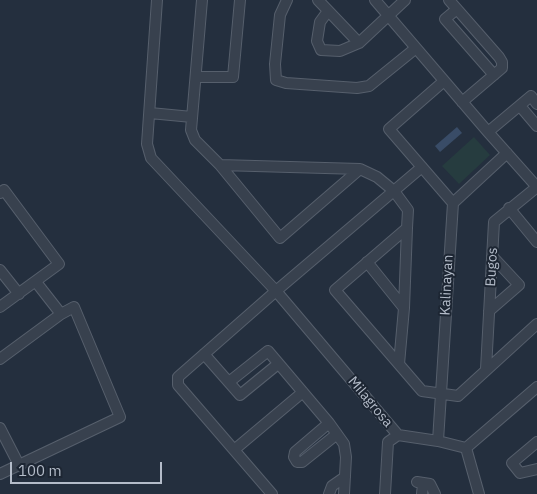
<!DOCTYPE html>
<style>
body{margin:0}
#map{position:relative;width:537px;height:494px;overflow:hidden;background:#242f3e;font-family:"IBM Plex Sans",sans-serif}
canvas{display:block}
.scale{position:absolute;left:10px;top:462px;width:152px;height:22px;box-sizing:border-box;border:2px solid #b4bcc9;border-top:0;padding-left:6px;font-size:15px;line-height:18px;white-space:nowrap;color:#b4bcc9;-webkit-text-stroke:4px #1d2633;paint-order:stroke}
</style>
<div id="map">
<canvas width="537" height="494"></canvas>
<div class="scale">100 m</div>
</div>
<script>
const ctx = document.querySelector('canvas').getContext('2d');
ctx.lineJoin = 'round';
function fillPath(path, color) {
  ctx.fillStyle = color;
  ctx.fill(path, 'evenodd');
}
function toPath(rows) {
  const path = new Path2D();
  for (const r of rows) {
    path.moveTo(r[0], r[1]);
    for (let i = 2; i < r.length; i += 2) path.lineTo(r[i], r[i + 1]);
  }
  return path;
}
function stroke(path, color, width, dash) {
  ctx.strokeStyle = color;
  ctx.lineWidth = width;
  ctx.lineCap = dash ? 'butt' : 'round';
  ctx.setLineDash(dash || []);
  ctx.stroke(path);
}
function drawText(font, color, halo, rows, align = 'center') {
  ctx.font = font + ' "IBM Plex Sans",sans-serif';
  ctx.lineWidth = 4;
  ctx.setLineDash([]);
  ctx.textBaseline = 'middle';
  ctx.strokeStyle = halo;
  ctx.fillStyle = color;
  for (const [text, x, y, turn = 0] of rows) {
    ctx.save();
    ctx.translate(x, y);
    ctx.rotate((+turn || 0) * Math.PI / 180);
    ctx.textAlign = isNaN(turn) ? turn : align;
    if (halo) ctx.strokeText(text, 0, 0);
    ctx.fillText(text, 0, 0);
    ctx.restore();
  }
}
fillPath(toPath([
 [474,137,490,155,459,184,442,166]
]), '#263c3f');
fillPath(toPath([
 [457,127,462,133,440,152,435,146]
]), '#394c67');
const minor = toPath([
 [157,0,147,144,151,158,276,291,398,435,438,441,466,448],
 [202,0,191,130,195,140,220,165,280,238,360,169,377,177,394,191,408,210,407,228,335,290,422,391,458,396,537,324],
 [287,0,280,15,275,64,276,80,286,83,357,88,369,86,416,48],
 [318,0,359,43],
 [375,0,488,132,537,187,494,222,486,369],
 [449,0,499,57,502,62,502,68,462,102],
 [457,9,445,19,494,75],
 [328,11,320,22,317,41,321,50,340,51,359,43,405,0],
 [196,77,233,77,240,0],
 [444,81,389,129,453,203],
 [520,106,537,126],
 [150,113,192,117],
 [488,132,531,96,537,104],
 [220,165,360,169],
 [0,193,4,190,59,264,0,307],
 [509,208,537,242],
 [367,262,404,308],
 [0,270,19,294],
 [36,282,61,314],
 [489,311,519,285,492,256],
 [204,354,240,395,278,364],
 [0,359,61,314,74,307,120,417,0,474],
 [399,364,404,308,407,228],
 [229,382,268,351,329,423,344,444,346,457,344,494],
 [329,423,295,452,294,457,297,462,302,462,337,434],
 [0,428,19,465],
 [438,441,453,203,507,153],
 [537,442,512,463,520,473,537,469],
 [466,448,537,387],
 [466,448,479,494],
 [234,450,303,392],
 [417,482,430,484,435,494],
 [272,494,178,385,178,377,276,291,422,167],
 [329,494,332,486,345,477],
 [385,494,388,442,398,435],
 [422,494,423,483]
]);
stroke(minor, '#565f6c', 12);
stroke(minor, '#38414e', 10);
drawText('14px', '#b4bcc9', '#1d2633', [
 ["Bugos",492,267,-87],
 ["Kalinayan",447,285,-87],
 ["Milagrosa",370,402,50]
]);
</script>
